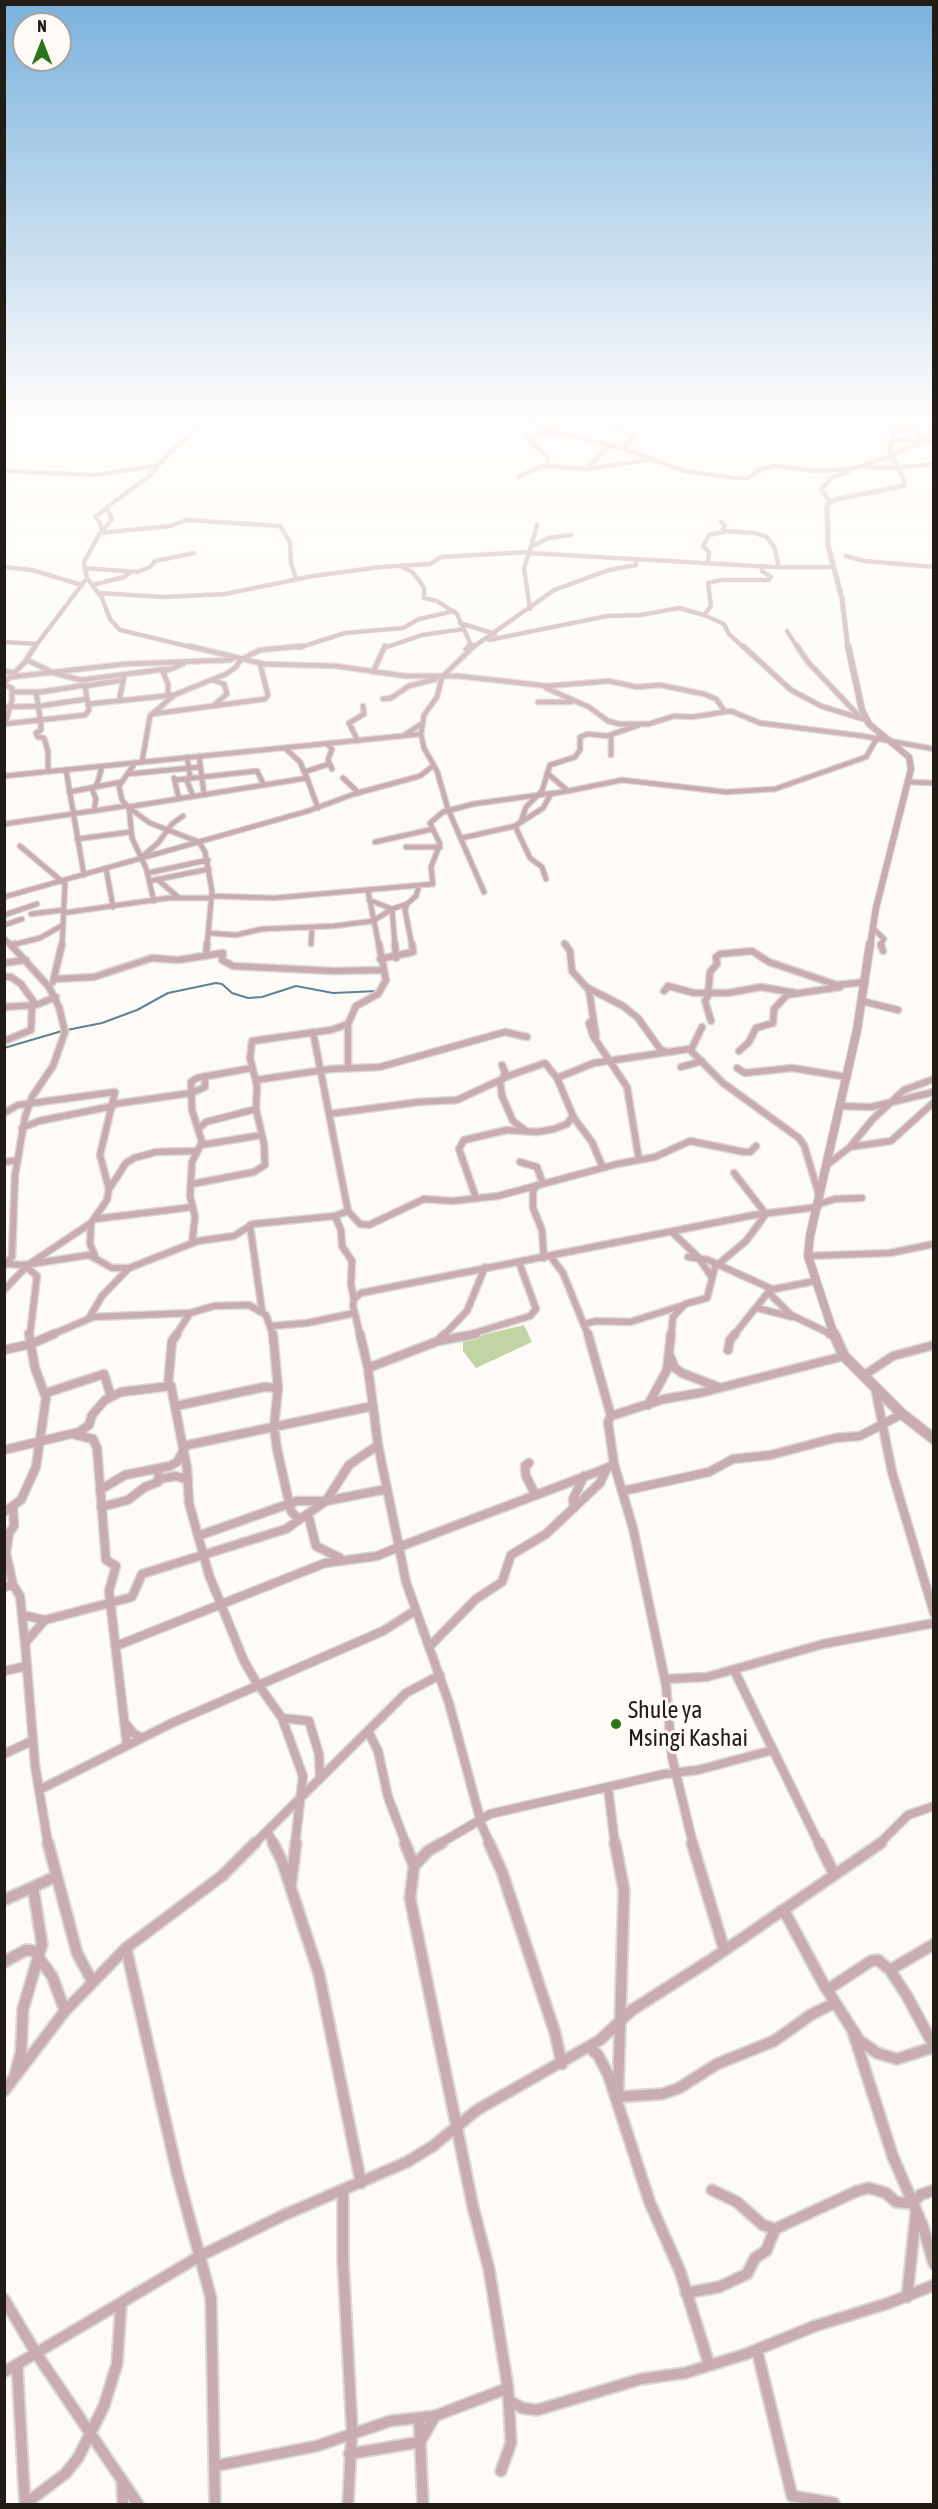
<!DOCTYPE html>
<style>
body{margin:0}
#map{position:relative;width:938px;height:2509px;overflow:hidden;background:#fefbf7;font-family:"Asap Condensed",sans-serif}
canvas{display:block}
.frame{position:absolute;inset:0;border:6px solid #211c15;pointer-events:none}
.north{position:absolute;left:12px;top:12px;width:60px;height:60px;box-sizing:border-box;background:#fefbf7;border:2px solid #a6a29d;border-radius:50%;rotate:0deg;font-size:16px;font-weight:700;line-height:24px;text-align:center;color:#211c15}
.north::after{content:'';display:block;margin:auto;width:21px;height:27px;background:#29751a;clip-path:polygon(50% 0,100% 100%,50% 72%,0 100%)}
</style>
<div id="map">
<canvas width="938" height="2509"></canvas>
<div class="frame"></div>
<div class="north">N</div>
</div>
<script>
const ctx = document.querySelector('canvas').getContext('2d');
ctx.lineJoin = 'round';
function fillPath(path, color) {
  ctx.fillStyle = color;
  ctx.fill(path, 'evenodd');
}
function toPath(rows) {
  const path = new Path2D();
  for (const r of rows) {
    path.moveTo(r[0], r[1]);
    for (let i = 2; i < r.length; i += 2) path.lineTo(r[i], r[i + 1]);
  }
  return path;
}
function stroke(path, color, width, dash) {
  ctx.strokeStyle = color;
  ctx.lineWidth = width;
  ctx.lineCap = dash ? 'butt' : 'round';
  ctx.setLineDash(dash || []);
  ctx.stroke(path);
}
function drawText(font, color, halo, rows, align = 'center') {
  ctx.font = font + ' "Asap Condensed",sans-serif';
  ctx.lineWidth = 6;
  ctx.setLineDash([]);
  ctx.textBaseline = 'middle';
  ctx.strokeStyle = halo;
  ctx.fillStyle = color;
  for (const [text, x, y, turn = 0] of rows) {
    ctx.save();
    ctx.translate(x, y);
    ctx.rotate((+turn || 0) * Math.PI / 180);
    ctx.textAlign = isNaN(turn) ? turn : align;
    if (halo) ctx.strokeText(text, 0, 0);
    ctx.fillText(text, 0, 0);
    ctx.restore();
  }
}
fillPath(toPath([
 [524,1325,532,1342,476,1368,463,1351,463,1340]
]), '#c2d4a3');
stroke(toPath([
 [4,1048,62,1031,102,1023,137,1010,168,993,216,983,222,984,232,993,248,998,262,997,296,986,333,993,378,991]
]), '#5c8396', 2);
const minorFar4 = toPath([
 [524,419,551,431,624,449,685,471,737,478,748,478,759,470,776,466,816,471,852,469,891,456],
 [613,419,614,425,633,437,625,444,624,449],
 [533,421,551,419],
 [891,440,934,441],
 [891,455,923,442,916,432,900,424],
 [547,466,548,457,527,438,551,431],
 [588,467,609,446],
 [867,467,897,468],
 [897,468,934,464],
 [4,471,94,475,157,466],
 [519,477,542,466,587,469,654,459],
 [830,502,821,489,833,477,848,472],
 [721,522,725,525,722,531,755,533,767,537,774,547,779,567],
 [102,531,100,522,95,517,106,509],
 [100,533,170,526,187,520,280,526,290,542,291,563,296,579],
 [531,547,537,525],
 [529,553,773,567,833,567],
 [846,556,864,561,934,567],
 [708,561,709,552,703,546,709,535,724,532],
 [4,567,32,570,82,585],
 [402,567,412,572,419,580,424,588,424,598,437,601,457,614,471,645,468,648],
 [84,568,137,572,150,567,155,561,194,553],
 [92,585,124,577,131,572],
 [98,593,164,597,225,594,313,576,380,567,430,564,441,557,530,552],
 [530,609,524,568,531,547,548,538,571,535],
 [460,623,495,634],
 [787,631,798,648],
 [489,640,607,616,640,615,679,608,704,615],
 [4,642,37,644],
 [34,648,87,578],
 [195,648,120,630,110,619,102,598,87,578,84,562,100,533,112,520,107,507,148,477,169,453,189,437,201,419],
 [298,648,345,633,403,628,419,619,454,611],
 [384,648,422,635,464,629],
 [472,648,554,590,609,570,636,565,636,559],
 [744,648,729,634,724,624,704,615,711,606,708,583,722,580,769,580,771,577,762,571,762,566]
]);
const minorFar3 = toPath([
 [189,646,264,664,336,666,405,676,458,676,548,686,609,681,637,687,660,685,704,694,716,699,724,710],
 [474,646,442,677,437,697,424,715,421,734,424,748,437,771,448,809,484,892],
 [743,646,791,690,821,706,863,719],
 [797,646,808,662,858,715],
 [466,649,469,646],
 [242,659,260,650,303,646],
 [27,660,54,673,81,680,166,669],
 [4,671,15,673],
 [373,672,385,646],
 [11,677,125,664,231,660],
 [213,680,224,684,227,694,215,704],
 [4,683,25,662,35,646],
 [4,685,12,688,12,700,5,724],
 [546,688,589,707,608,721,619,724,649,724,674,716,692,717,731,711,760,723,863,736,934,749],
 [12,692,41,692,86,685],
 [36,692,40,717,37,721],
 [168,696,168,684,163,672,183,664],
 [383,699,391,698,409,686,436,679],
 [119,701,124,677],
 [538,702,571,702],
 [88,704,174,695,226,674,236,667,241,659],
 [4,707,40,706,87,699],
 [152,714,265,699,268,695,260,664],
 [41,720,41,730,36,733,38,737,44,738,48,751,48,771],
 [4,724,85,715,89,710,85,686,123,680],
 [611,735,611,755],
 [403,736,421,724],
 [358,741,349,723,364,714,363,706],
 [327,744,332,749,328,760,332,769],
 [199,756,204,794],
 [187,757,190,776,187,781,193,796],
 [142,762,150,716,173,696],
 [135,763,119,786,122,800,129,808,132,838,146,868,154,901],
 [66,770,84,875],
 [304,772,329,764],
 [547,773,568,791,622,780,726,792,775,789,866,757,879,735],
 [128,774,200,767],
 [4,776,421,734],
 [174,778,179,799],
 [307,778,318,808],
 [343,778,359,793],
 [175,780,257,771,264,785],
 [908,782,934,783],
 [69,792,121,782],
 [128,807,307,778,300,762,286,749],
 [129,808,150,823,199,842,205,852,212,891,207,946],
 [94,811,96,799,92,789,97,784,102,767],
 [521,821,526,807,542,791,550,765,575,757,580,750,580,737,588,734,607,736,639,725],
 [4,824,126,806],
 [515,826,530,858,542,867,546,879],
 [462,838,515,826,543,808,551,794,567,791],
 [77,839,130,832],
 [375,842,433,829],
 [20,846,65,884,62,946],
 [406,847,440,847],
 [144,855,158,843,172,824,183,816],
 [106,868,113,907],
 [148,873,208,860],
 [157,879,179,898],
 [150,881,209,869],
 [368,891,379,946],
 [212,896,274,898,433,884,431,867,440,844,430,823,443,812,473,804,553,793],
 [4,897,308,811,354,794,420,776,433,766],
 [369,900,392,909],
 [63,913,168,898,211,898],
 [31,914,63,910],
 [4,915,37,904],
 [4,925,22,919],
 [874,929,884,939,880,946],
 [209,933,236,935,262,929,334,926,373,921,392,909],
 [4,938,11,946],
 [564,943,566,946],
 [311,944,312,927],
 [12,945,40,938,63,925],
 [395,946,392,909,407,904],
 [412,946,405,910,407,904,416,896,419,886]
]);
const minorFar2 = toPath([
 [395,944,396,958],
 [565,944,570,951,572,971,589,990,596,1036],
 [881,944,883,951],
 [12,945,15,944],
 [206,956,207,944],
 [380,959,413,952,412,944],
 [4,963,26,960],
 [4,977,11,977,21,984,36,1005],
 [55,979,94,977,152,958,178,960,223,953,222,960,233,966,334,971,382,970],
 [53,982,62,944],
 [588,988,623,1006,638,1018,660,1049,667,1052],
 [664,991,668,986,694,993,728,993,761,987,796,993],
 [862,1001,898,1010],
 [4,1007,36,1005,56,997],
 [593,1019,589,1023,593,1036,627,1087,639,1160],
 [711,1021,705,1001,708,996,710,972,717,964,716,957,720,954,752,951,769,962,837,985,865,982],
 [313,1032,348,1211],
 [4,1041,31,1030,32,1005],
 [691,1050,702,1027],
 [739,1051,749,1042,756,1028,773,1023,774,1009,787,995,840,987],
 [502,1065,505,1072,503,1078],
 [348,1067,348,1024,356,1006,378,994,386,980,379,944],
 [681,1067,702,1061],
 [737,1068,745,1073,792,1068,847,1077],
 [557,1078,594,1063,689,1049,723,1083,799,1138,804,1145,819,1195],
 [256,1080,331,1069,380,1067,505,1032,527,1037],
 [500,1080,502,1096,513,1121,526,1131],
 [114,1104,191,1093,205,1087,205,1076],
 [841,1106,871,1107,934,1092],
 [4,1113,18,1105,115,1092,100,1155,109,1189,107,1200,91,1223,31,1263],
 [329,1114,419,1102,457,1100,511,1075,545,1063,557,1078,574,1118,592,1142,603,1168],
 [22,1128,39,1121,113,1106],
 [198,1129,206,1122,256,1109],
 [201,1145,262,1135],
 [850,1147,872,1120,904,1090,934,1079],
 [4,1162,18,1160],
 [520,1162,537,1167,543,1184],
 [827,1165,850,1147,891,1141,934,1102],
 [192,1184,254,1172,265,1165,264,1144,256,1109,257,1086,250,1058,252,1041,331,1030,348,1024],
 [537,1185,533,1191,533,1208,542,1230,544,1258],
 [109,1189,126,1163,134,1158,156,1152,196,1151],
 [476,1198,459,1149,464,1140,507,1130,537,1132,554,1129,567,1124,573,1116],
 [819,1204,835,1199,862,1198],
 [335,1216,341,1230,342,1246,352,1261,351,1284,354,1299],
 [95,1219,193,1207],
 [91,1223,90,1244,95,1256],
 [250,1225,262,1311],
 [673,1233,698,1257,711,1276],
 [192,1243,195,1217,190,1196,192,1162,202,1142,192,1110,191,1082,197,1078,252,1068],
 [808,1256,890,1253,934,1244],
 [551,1257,563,1273,588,1335],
 [688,1257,708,1260,772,1289],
 [8,1264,24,1265,89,1255,112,1268,129,1268,198,1241,234,1236,253,1224,335,1216,348,1211,360,1224,369,1225,424,1199,452,1201,498,1196,617,1164,655,1157,690,1141,744,1152,750,1152,756,1146],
 [4,1265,12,1257,15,1175,25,1117,32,1097,53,1066,65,1032,59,1007,49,987,10,944],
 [24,1265,37,1276,30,1335],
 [4,1290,26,1267],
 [768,1292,791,1315,833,1335],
 [757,1308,792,1317],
 [89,1318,102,1296,129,1268],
 [585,1324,596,1321,630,1322,684,1305],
 [272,1326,307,1323,355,1313],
 [51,1335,93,1317,190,1313],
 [176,1335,190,1313,214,1306,249,1305,266,1315,273,1335],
 [360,1335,353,1306,354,1299,361,1293,754,1215,818,1207],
 [444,1335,467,1311,485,1267],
 [468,1335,530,1316,536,1309,519,1262],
 [671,1335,673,1317,685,1304,707,1298,715,1267,746,1241,766,1214,734,1173],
 [734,1335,770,1290,815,1281]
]);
const minorFar1 = toPath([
 [273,1334,278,1388,274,1427,277,1449,291,1511,299,1520],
 [588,1334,611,1416],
 [830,1334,833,1335],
 [438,1341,476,1334],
 [4,1350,31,1344,54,1334],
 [728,1350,730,1340,735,1334],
 [670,1356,675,1368,682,1373,718,1387],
 [368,1368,438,1341,445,1334],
 [863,1376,893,1356,934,1345],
 [168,1385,172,1341,177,1334],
 [875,1387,892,1472,934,1613],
 [46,1393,104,1374,111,1396],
 [648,1405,667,1370,671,1334],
 [176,1406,264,1387,278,1388],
 [76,1435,93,1439,97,1448,106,1560,116,1566,109,1591,127,1745],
 [183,1446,373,1406],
 [4,1450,79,1432,89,1425,92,1415,105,1400,121,1392,171,1386,187,1468,189,1503,209,1575,244,1661,255,1680,282,1718,309,1721,319,1754,320,1777],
 [529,1463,525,1466,526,1476,535,1494],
 [614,1464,633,1528,666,1685,672,1757,693,1844],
 [159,1479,176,1476,188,1480],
 [100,1490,125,1475,170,1466,177,1462,184,1450],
 [623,1491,709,1472,733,1459,771,1455,835,1438,860,1436,902,1414],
 [13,1507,14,1526,9,1533,6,1553,13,1585],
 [101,1507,128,1500,145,1487,158,1482,159,1468],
 [574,1508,573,1499,584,1476],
 [4,1512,21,1500,36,1467,46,1398,35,1368,29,1334],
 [308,1514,316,1546,340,1558],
 [198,1536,297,1501,326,1501,349,1465,378,1445],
 [4,1587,13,1585,20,1596,25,1643],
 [22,1615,45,1620],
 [116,1646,325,1563,377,1556,399,1547,378,1445,368,1368,360,1334],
 [429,1647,476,1599,502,1582,511,1555,546,1534,600,1483,607,1468,614,1464,608,1422,611,1416,664,1399,700,1393,844,1356],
 [734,1670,819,1844],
 [4,1671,27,1666],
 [665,1679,707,1677,823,1644,934,1623],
 [282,1718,303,1776,295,1844],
 [125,1723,133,1733,142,1738],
 [368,1731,378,1751,388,1797,406,1844],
 [4,1754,32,1741],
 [608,1788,615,1844],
 [39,1790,172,1723,383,1631,416,1610],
 [268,1833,274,1844],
 [48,1844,35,1765,25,1643,45,1620,132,1597,142,1574,286,1529,326,1501,387,1489],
 [254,1844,406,1693,440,1675],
 [439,1844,490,1814,664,1774,698,1770,773,1750],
 [490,1844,482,1826,449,1703,406,1582,399,1547,607,1468],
 [879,1844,908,1815,934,1806]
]);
const minor = toPath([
 [48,1843,77,1953,92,1981],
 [273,1843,282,1861,319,1974,361,2183],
 [405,1843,414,1866],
 [442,1843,428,1851,414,1866,410,1898,473,2207,489,2269,508,2388,511,2443,501,2471],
 [489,1843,502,1872,555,2033,562,2064],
 [615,1843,624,1890,618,2095],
 [692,1843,724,1949],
 [819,1843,834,1874],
 [291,1883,296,1843],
 [4,1900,55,1877],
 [781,1911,787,1916,824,1985,859,2040,877,2053,897,2059,934,2047],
 [126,1948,177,2172,211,2298,215,2504],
 [4,1962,26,1950,34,1951,52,1976,65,2011],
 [890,1970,934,1944],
 [827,1990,871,1961,878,1960,890,1970,907,1996,934,2046],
 [853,2032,893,2157,922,2224,934,2264],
 [589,2047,598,2055,608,2074,650,2203,680,2271,709,2364],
 [15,2075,21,2052,23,2009,42,1944,33,1887],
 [4,2091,65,2011,126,1948,222,1876,255,1843],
 [616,2097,662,2094,679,2088,717,2064,774,2041,812,2014,835,2003],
 [712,2190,737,2202,763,2225,775,2229],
 [343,2191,343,2260,352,2429,348,2504],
 [913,2203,920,2195,934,2190],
 [686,2293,719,2287,747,2274,755,2258,766,2251,775,2229,857,2191,869,2188,886,2193,896,2202,907,2203,912,2200],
 [907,2297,916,2213],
 [4,2299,36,2353,138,2504],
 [757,2350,792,2496,834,2503],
 [17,2364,25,2504],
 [4,2372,200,2256,284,2215,407,2162,433,2146,477,2110,600,2040,632,2010,709,1961,881,1843],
 [510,2401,522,2408,537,2410,641,2379,685,2373,746,2354,815,2326,889,2303,934,2285],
 [419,2418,423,2504],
 [349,2454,420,2442,435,2416],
 [215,2466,317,2446,390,2421,435,2416,508,2388],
 [122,2483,123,2504],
 [25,2504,65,2474,78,2458,104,2406,117,2364,121,2305]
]);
const tertiaryFar3 = toPath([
 [848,648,842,599,828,545,827,505,833,500,904,486,904,480,890,450,893,435,902,419]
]);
const tertiaryFar2 = toPath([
 [848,646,862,710,869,724,909,757,911,769,876,908,870,946]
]);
const tertiaryFar1 = toPath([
 [834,1335,808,1256,810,1236,857,1030,870,944]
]);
const tertiary = toPath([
 [834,1334,844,1356,902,1414,934,1439]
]);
stroke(minorFar4, '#dbd7d3', 5);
stroke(minorFar3, '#dbd7d3', 7);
stroke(minorFar2, '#dbd7d3', 9);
stroke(minorFar1, '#dbd7d3', 11);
stroke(minor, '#dbd7d3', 14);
stroke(tertiaryFar3, '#dbd7d3', 6);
stroke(tertiaryFar2, '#dbd7d3', 8);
stroke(tertiaryFar1, '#dbd7d3', 10);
stroke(tertiary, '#dbd7d3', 13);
stroke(minorFar4, '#c8acb0', 4);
stroke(minorFar3, '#c8acb0', 4.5);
stroke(minorFar2, '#c8acb0', 6);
stroke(minorFar1, '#c8acb0', 8);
stroke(minor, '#c8acb0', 10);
stroke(tertiaryFar3, '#c8acb0', 4.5);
stroke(tertiaryFar2, '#c8acb0', 6);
stroke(tertiaryFar1, '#c8acb0', 8);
stroke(tertiary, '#c8acb0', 10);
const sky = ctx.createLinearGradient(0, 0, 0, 770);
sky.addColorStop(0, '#7ab2dd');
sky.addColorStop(0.54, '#fffdfb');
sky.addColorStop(1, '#fffdfb00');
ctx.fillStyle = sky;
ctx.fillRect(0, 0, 938, 770);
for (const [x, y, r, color] of [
 [616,1724,6,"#29751a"]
]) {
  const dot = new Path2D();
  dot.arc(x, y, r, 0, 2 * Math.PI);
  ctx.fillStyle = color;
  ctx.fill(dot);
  stroke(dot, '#fefbf7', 2);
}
drawText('24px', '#211c15', '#fefbf7', [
 ["Shule ya",628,1710],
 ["Msingi Kashai",628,1738]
], 'left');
</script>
